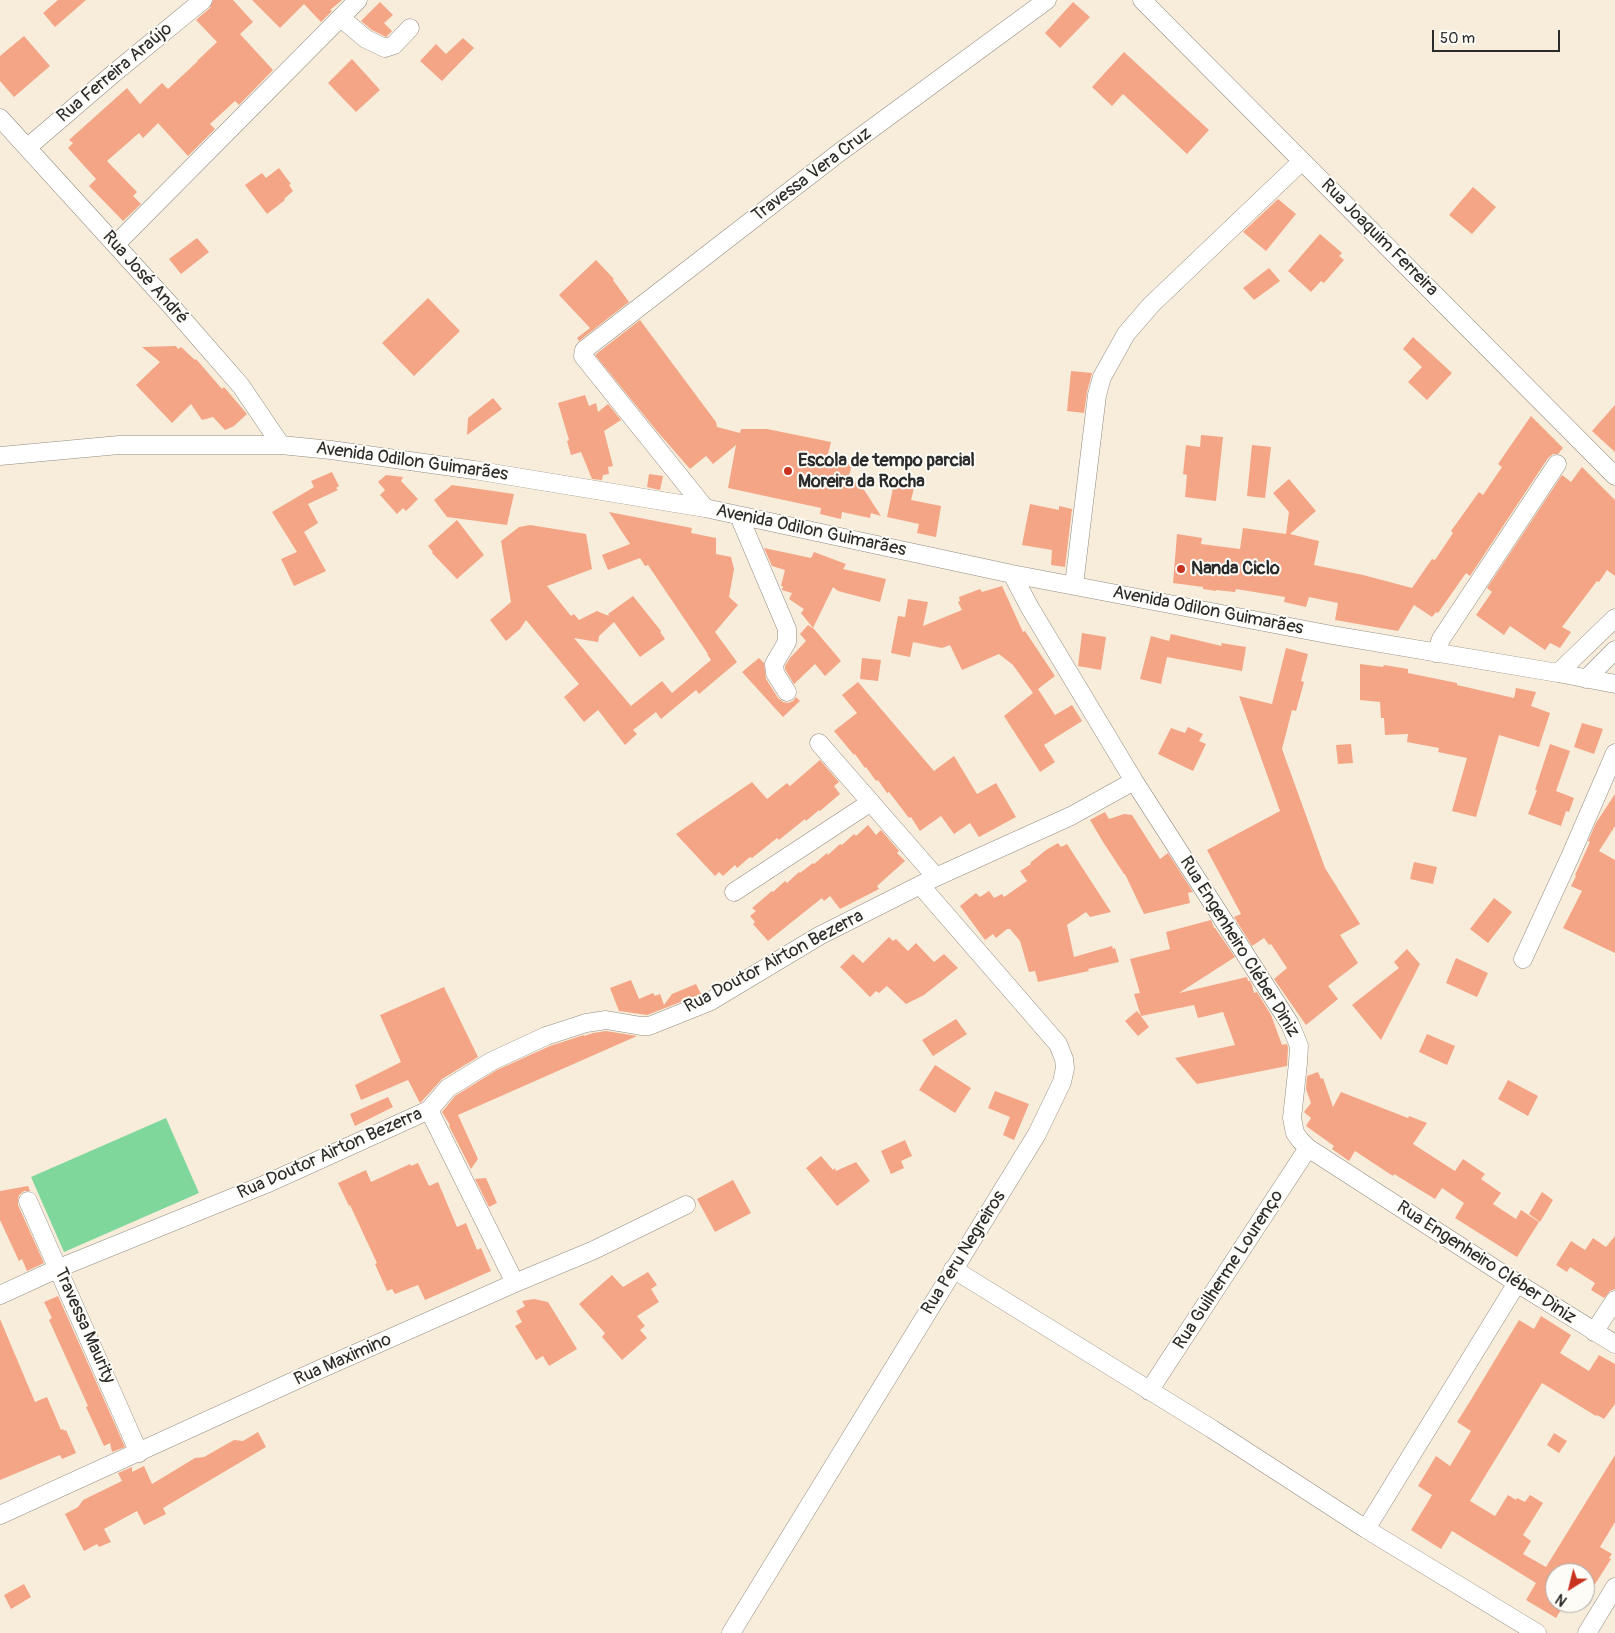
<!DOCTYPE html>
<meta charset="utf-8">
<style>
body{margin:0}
#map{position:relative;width:1615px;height:1633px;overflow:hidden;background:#f8eddb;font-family:Pangolin,sans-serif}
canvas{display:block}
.north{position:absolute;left:1545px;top:1563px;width:50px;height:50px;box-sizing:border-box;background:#fdfcf7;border:1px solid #a9a8a5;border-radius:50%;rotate:216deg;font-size:14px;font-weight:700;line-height:20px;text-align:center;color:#2b2b2b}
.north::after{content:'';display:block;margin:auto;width:18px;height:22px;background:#c8321e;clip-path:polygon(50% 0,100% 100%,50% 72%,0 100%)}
.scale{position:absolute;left:1432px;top:30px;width:128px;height:22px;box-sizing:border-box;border:2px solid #2b2b2b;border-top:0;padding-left:6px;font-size:15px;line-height:18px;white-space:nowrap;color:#2b2b2b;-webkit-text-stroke:4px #fdfcf7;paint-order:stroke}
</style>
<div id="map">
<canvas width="1615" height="1633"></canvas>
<div class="north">N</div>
<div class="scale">50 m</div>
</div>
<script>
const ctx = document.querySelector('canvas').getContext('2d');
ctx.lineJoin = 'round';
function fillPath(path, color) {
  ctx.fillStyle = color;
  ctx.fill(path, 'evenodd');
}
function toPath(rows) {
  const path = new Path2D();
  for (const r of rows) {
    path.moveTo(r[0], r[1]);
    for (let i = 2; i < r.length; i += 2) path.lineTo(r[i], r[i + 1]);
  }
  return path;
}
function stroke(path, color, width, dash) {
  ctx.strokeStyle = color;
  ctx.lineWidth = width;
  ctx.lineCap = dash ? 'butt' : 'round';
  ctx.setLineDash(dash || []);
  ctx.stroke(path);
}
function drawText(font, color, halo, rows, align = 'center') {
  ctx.font = font + ' Pangolin,sans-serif';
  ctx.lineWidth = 4;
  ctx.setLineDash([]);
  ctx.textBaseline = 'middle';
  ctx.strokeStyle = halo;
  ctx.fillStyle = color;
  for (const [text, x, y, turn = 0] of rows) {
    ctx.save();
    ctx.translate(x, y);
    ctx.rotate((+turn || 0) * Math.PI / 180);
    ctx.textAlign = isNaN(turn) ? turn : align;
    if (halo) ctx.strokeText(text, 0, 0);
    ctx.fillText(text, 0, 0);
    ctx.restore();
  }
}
fillPath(toPath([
 [166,1118,199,1193,64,1252,31,1177]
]), '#80d79c');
fillPath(toPath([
 [58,0,86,0,55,27,43,13],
 [213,0,233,0,253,22,240,34,273,70,239,105,235,101,210,124,215,129,188,156,158,123,143,138,139,133,107,161,137,192,133,196,141,204,123,221,89,186,96,179,68,148,73,143,69,140,127,88,140,104,162,83,168,89,198,61,197,61,217,42,196,20,210,8],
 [252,0,342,0,330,10,332,11,321,22,304,4,280,28],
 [380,2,393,15,384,23,392,31,386,37,372,30,361,21],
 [1073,2,1090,17,1060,48,1045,33],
 [24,36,50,66,14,97,0,81,0,56],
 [463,38,474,48,442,81,420,61,436,44,446,54],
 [1124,52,1209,130,1187,154,1123,94,1112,106,1092,87],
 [352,59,380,90,356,112,328,83],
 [279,168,291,184,289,185,293,191,284,199,285,200,267,214,245,185,262,173,266,178],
 [1473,187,1496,207,1472,234,1449,215],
 [1278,199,1296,214,1266,251,1243,232],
 [1320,234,1342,253,1339,256,1344,260,1324,283,1321,281,1311,292,1288,271],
 [197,238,209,252,181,274,169,259],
 [596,260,614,279,613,280,629,302,579,341,577,338,590,328,559,295],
 [1269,268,1280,281,1254,300,1243,288],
 [428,298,460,331,414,376,382,343],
 [640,320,716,422,717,427,740,433,741,429,767,429,831,442,828,454,844,458,851,468,848,480,859,482,881,516,871,513,870,518,842,512,841,519,820,514,821,508,728,488,736,445,713,464,706,456,690,469,656,430,595,355],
 [1413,337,1452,373,1427,400,1408,382,1422,367,1403,349],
 [176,346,178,349,181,347,195,360,196,359,222,389,224,387,247,414,234,426,225,430,213,417,202,420,191,404,172,423,136,385,160,362,142,347],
 [1071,371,1092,373,1087,392,1084,413,1067,411],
 [585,395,589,406,596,403,598,412,608,404,621,420,604,431,613,466,608,467,609,474,603,475,602,480,592,479,581,452,571,455,567,441,569,440,558,403],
 [493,398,502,409,467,435,468,418],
 [1615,405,1615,452,1592,431],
 [1531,416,1563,448,1558,454,1553,454,1548,458,1470,576,1466,573,1438,613,1436,612,1432,617,1414,605,1398,631,1335,620,1338,603,1309,597,1306,607,1284,602,1285,597,1236,589,1235,592,1216,590,1216,591,1203,589,1203,587,1173,583,1177,534,1202,538,1201,544,1240,549,1243,528,1286,534,1289,512,1273,493,1289,479,1316,511,1290,534,1319,541,1314,565,1363,575,1412,588,1432,559,1435,560,1453,533,1451,531,1479,492,1483,495,1502,467,1498,464],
 [1201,435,1223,437,1216,501,1185,497,1187,475,1183,474,1186,445,1200,447],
 [1252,445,1271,447,1265,498,1247,496],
 [1582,467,1615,500,1615,576,1607,570,1599,582,1597,581,1562,627,1571,632,1560,648,1550,643,1545,650,1510,626,1504,635,1476,615,1492,592,1487,588,1562,475,1571,482],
 [332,472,339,486,336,488,338,490,308,504,318,523,304,532,326,571,294,586,281,559,297,552,272,512,314,487,311,481],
 [649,474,663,476,660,490,647,487],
 [386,475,403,477,401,481,418,499,406,511,403,508,397,514,380,495,385,490,378,482],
 [894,483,914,488,911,500,941,506,936,537,917,533,919,524,887,517],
 [452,485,514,494,507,525,447,517,434,500],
 [1030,504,1059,510,1059,506,1072,509,1065,567,1051,565,1052,550,1022,545],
 [609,512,692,528,691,533,716,538,716,554,731,557,734,569,729,597,738,605,715,632,737,662,699,694,696,690,661,719,656,712,633,730,637,734,625,745,598,710,584,722,564,697,579,684,526,620,520,629,506,641,490,620,511,602,501,541,519,527,530,525,586,534,592,569,547,586,571,616,574,614,579,620,597,611,609,616,608,614,633,596,661,631,660,632,665,639,640,657,614,622,599,636,598,642,574,638,631,706,662,681,672,693,711,660,707,654,708,654,648,565,645,566,640,558,608,570,602,555,630,544],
 [457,520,484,555,457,579,432,553,433,552,428,546],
 [764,548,811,558,814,552,846,564,843,569,886,579,880,602,838,591,833,587,813,628,801,613,804,609,789,599,792,593,782,590,783,586,781,586,785,570,772,566],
 [1002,586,1023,632,1025,631,1055,676,1038,689,1055,715,1072,705,1082,721,1044,745,1055,762,1040,772,1004,716,1033,693,1013,665,999,654,962,670,950,645,942,648,913,642,910,657,891,653,898,616,905,617,908,599,928,602,923,626,962,610,958,602,960,601,959,597,980,589,982,592],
 [808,625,814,629,841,661,825,676,815,664,794,684,785,669,785,666,790,658,806,641,800,634],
 [1082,633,1106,637,1101,670,1078,666],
 [1171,634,1222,646,1221,643,1246,647,1242,671,1167,657,1161,684,1140,679,1151,636,1169,641],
 [1286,648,1308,654,1301,681,1304,682,1296,711,1292,710,1282,749,1325,868,1360,924,1340,935,1358,963,1328,986,1338,999,1306,1025,1274,979,1287,968,1271,944,1269,945,1264,938,1252,946,1234,917,1241,914,1207,850,1280,811,1239,696,1272,704],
 [759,658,764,663,766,679,778,698,783,702,788,703,793,701,796,697,800,701,783,717,742,672],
 [862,658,881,660,878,681,860,679],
 [1360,664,1383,667,1384,665,1408,669,1408,673,1457,683,1457,685,1514,698,1516,688,1536,692,1531,706,1550,713,1539,747,1499,735,1476,817,1452,811,1467,758,1438,752,1439,748,1407,742,1408,734,1385,735,1384,718,1381,718,1380,702,1360,700],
 [858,682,934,771,954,756,977,794,996,783,1016,817,979,837,970,823,954,834,941,816,920,831,911,817,909,818,889,792,887,793,878,780,876,781,866,767,865,768,855,754,854,755,834,731,857,713,842,695],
 [1582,723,1603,729,1594,754,1574,747],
 [1188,727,1203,734,1199,741,1206,744,1193,771,1158,754,1171,728,1185,733],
 [1351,744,1353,763,1338,764,1336,745],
 [1550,744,1570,751,1556,791,1574,798,1569,812,1566,811,1561,826,1528,814,1537,790,1535,790],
 [820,760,839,782,834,786,840,794,820,811,819,810,806,821,805,819,779,840,777,838,752,858,750,857,737,868,735,865,723,876,719,872,715,876,676,834,752,782,767,799,787,783,790,786],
 [1615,794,1615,826,1599,851,1615,860,1615,953,1563,928,1582,891,1571,886,1576,876,1575,875,1590,842,1588,841,1596,823],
 [1105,812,1109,819,1124,814,1132,815,1160,859,1168,853,1193,892,1188,893,1190,903,1144,914,1125,874,1124,874,1103,842,1090,820],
 [868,825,876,835,881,830,899,851,897,853,905,861,877,886,879,889,840,909,830,896,824,901,822,898,768,941,753,924,755,922,750,916,756,911,752,908,772,891,773,892,785,881,787,883,799,872,800,873,813,863,814,864,827,853,828,855,840,844,842,845,854,834,856,836],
 [1058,843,1061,847,1067,844,1111,912,1090,917,1086,912,1067,925,1074,957,1112,946,1113,949,1115,948,1119,962,1088,969,1089,971,1038,982,1035,971,1029,972,1020,941,1010,929,1007,929,996,938,993,934,985,940,960,906,976,893,980,897,989,891,994,898,1002,894,1004,897,1027,881,1020,871,1031,864,1030,863,1046,850],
 [1414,862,1437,867,1433,884,1410,879],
 [1494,898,1512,912,1488,943,1470,929],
 [1211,920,1214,928,1215,928,1235,957,1179,993,1247,977,1248,981,1250,981,1252,985,1254,993,1257,992,1271,1015,1282,1045,1287,1044,1288,1048,1287,1066,1197,1084,1175,1058,1235,1045,1223,1012,1198,1018,1194,1005,1141,1016,1149,1027,1138,1036,1125,1021,1137,1011,1141,1016,1134,994,1140,993,1130,959,1170,949,1166,932],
 [889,937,893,941,896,939,908,951,916,943,934,962,944,954,958,968,924,995,906,1004,887,986,879,993,876,991,870,997,840,967,853,954,863,963],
 [1407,949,1420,964,1381,1040,1352,1005,1399,968,1394,962],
 [1456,958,1488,973,1477,997,1446,983],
 [631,980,639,999,653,993,655,996,660,994,664,1005,672,994,696,984,701,994,647,1015,619,1011,610,988],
 [444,987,478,1057,442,1079,422,1101,420,1103,408,1080,361,1100,355,1085,401,1062,380,1015],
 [956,1019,967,1034,933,1056,922,1040],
 [606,1031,637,1036,458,1115,478,1159,471,1169,449,1126,450,1125,442,1112,455,1096,497,1070,550,1046,584,1035,584,1036,593,1033],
 [1427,1034,1455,1046,1447,1065,1419,1052],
 [935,1065,971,1088,955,1113,919,1090],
 [1318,1072,1321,1079,1323,1078,1333,1107,1341,1092,1408,1118,1409,1116,1427,1123,1413,1144,1455,1171,1463,1159,1485,1174,1481,1179,1501,1193,1493,1204,1516,1219,1521,1210,1539,1222,1517,1257,1455,1218,1464,1203,1442,1188,1435,1199,1394,1174,1393,1176,1355,1151,1349,1161,1332,1149,1334,1146,1306,1126,1311,1118,1304,1112,1311,1103,1306,1089,1307,1076],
 [1508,1080,1538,1096,1528,1116,1498,1099],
 [995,1091,1029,1104,1014,1140,1003,1135,1010,1117,988,1108],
 [388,1097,393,1107,355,1126,350,1114],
 [905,1140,912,1156,901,1161,904,1168,891,1174,881,1151],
 [821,1156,833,1170,835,1168,836,1171,856,1162,870,1181,837,1206,806,1168],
 [418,1163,429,1186,438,1182,457,1227,466,1223,477,1250,481,1248,491,1271,425,1300,418,1285,395,1294,392,1289,387,1291,375,1264,377,1263,350,1205,349,1206,338,1183,366,1170,371,1182,410,1164,411,1166],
 [486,1178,497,1203,489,1207,475,1179],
 [733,1180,751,1213,715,1232,697,1199],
 [28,1186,30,1191,24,1191,19,1195,18,1199,18,1205,44,1263,27,1271,22,1259,19,1261,0,1220,0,1191],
 [1542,1192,1553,1200,1540,1222,1529,1214],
 [1615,1236,1615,1289,1610,1291,1604,1298,1591,1290,1595,1283,1570,1267,1567,1272,1556,1265,1571,1241,1585,1250,1593,1238,1606,1247],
 [648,1272,657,1285,651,1289,659,1302,637,1316,645,1326,640,1330,647,1338,622,1360,602,1337,605,1333,579,1304,612,1275,623,1287],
 [58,1296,125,1447,112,1452,110,1443,104,1446,86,1407,88,1406,49,1320,52,1318,44,1302],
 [534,1299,548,1302,577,1349,549,1366,543,1356,536,1360,515,1326,522,1322,516,1311,525,1306,522,1301],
 [1541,1316,1571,1335,1560,1353,1589,1371,1599,1355,1615,1364,1615,1404,1604,1419,1597,1415,1596,1416,1542,1383,1470,1501,1495,1516,1508,1495,1516,1500,1517,1498,1525,1502,1530,1495,1543,1503,1523,1535,1531,1541,1523,1554,1546,1567,1615,1455,1615,1522,1600,1547,1612,1554,1609,1558,1611,1559,1585,1600,1585,1571,1584,1573,1555,1573,1555,1603,1565,1603,1556,1618,1526,1600,1536,1583,1452,1531,1441,1549,1411,1530,1432,1495,1418,1486,1436,1456,1450,1466,1471,1431,1457,1422,1469,1403,1519,1320,1534,1329],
 [0,1319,35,1402,47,1397,61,1430,63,1429,64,1431,66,1430,76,1453,62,1459,60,1455,0,1480],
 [258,1432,266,1447,163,1508,166,1514,144,1525,137,1511,104,1529,111,1542,99,1547,97,1544,84,1551,65,1514,78,1507,83,1500,122,1481,118,1473,132,1467,132,1472,144,1466,152,1484,195,1458,204,1457,234,1440,243,1441],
 [1554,1433,1567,1441,1559,1453,1547,1445],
 [24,1584,31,1597,11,1609,4,1595]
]), '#f4a585');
const minor = toPath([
 [1142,0,1615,476],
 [341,18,366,39,385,48,394,45,410,28],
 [0,118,173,308,241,386,281,445],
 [28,147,113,74,203,0],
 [116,244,358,0],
 [0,456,119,445,281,445,331,450,474,470,705,508,1012,574,1332,635,1558,673,1615,684],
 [705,508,583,356,584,350,840,152,1047,0],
 [739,516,787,629,787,642,774,664,775,673,787,692],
 [1012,574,1030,608,1134,781,1290,1024,1299,1046,1298,1063,1292,1118,1295,1133,1300,1140,1308,1148,1517,1283,1615,1344],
 [1074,585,1097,395,1102,377,1126,334,1151,305,1302,161],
 [1436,653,1441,639,1557,464],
 [1558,673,1615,618],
 [1586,679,1615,650],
 [819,743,936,877],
 [734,892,871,802],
 [1523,959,1570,857,1615,753],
 [429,1110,515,1283],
 [28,1201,139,1453],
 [953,1269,1212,1429,1366,1529,1537,1633],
 [0,1295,59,1268,266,1184,429,1110,448,1088,492,1061,546,1036,586,1023,606,1020,641,1026,649,1026,709,1002,819,936,936,877,1071,816,1134,781],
 [1594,1332,1615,1300],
 [1149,1391,1308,1148],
 [0,1515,316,1371,515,1283,594,1250,686,1205],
 [1366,1529,1517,1283],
 [731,1633,1037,1134,1062,1082,1065,1068,1064,1059,1058,1044,921,886],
 [1587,1633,1615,1587]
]);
stroke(minor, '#928c83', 19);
stroke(minor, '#fff', 18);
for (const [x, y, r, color] of [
 [788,471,5,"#c8321e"],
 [1181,569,5,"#c8321e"]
]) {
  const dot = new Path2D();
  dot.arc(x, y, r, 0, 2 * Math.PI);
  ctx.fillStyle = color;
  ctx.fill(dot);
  stroke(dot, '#fdfcf7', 2);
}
drawText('18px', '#2b2b2b', '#fdfcf7', [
 ["Rua Ferreira Araújo",115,73,-40],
 ["Travessa Vera Cruz",812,175,-37],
 ["Rua Joaquim Ferreira",1379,238,45],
 ["Rua José André",145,278,48],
 ["Avenida Odilon Guimarães",412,462,8],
 ["Avenida Odilon Guimarães",811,531,12],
 ["Avenida Odilon Guimarães",1208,611,11],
 ["Rua Engenheiro Cléber Diniz",1239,947,58],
 ["Rua Doutor Airton Bezerra",774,962,-28],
 ["Rua Doutor Airton Bezerra",330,1154,-24],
 ["Rua Peru Negreiros",964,1253,-58],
 ["Rua Engenheiro Cléber Diniz",1486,1263,33],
 ["Rua Guilherme Lourenço",1229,1270,-57],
 ["Travessa Maurity",84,1326,66],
 ["Rua Maximino",343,1360,-24]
]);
drawText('bold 18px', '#2b2b2b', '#fdfcf7', [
 ["Escola de tempo parcial",798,461],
 ["Moreira da Rocha",798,482],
 ["Nanda Ciclo",1191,569]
], 'left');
</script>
